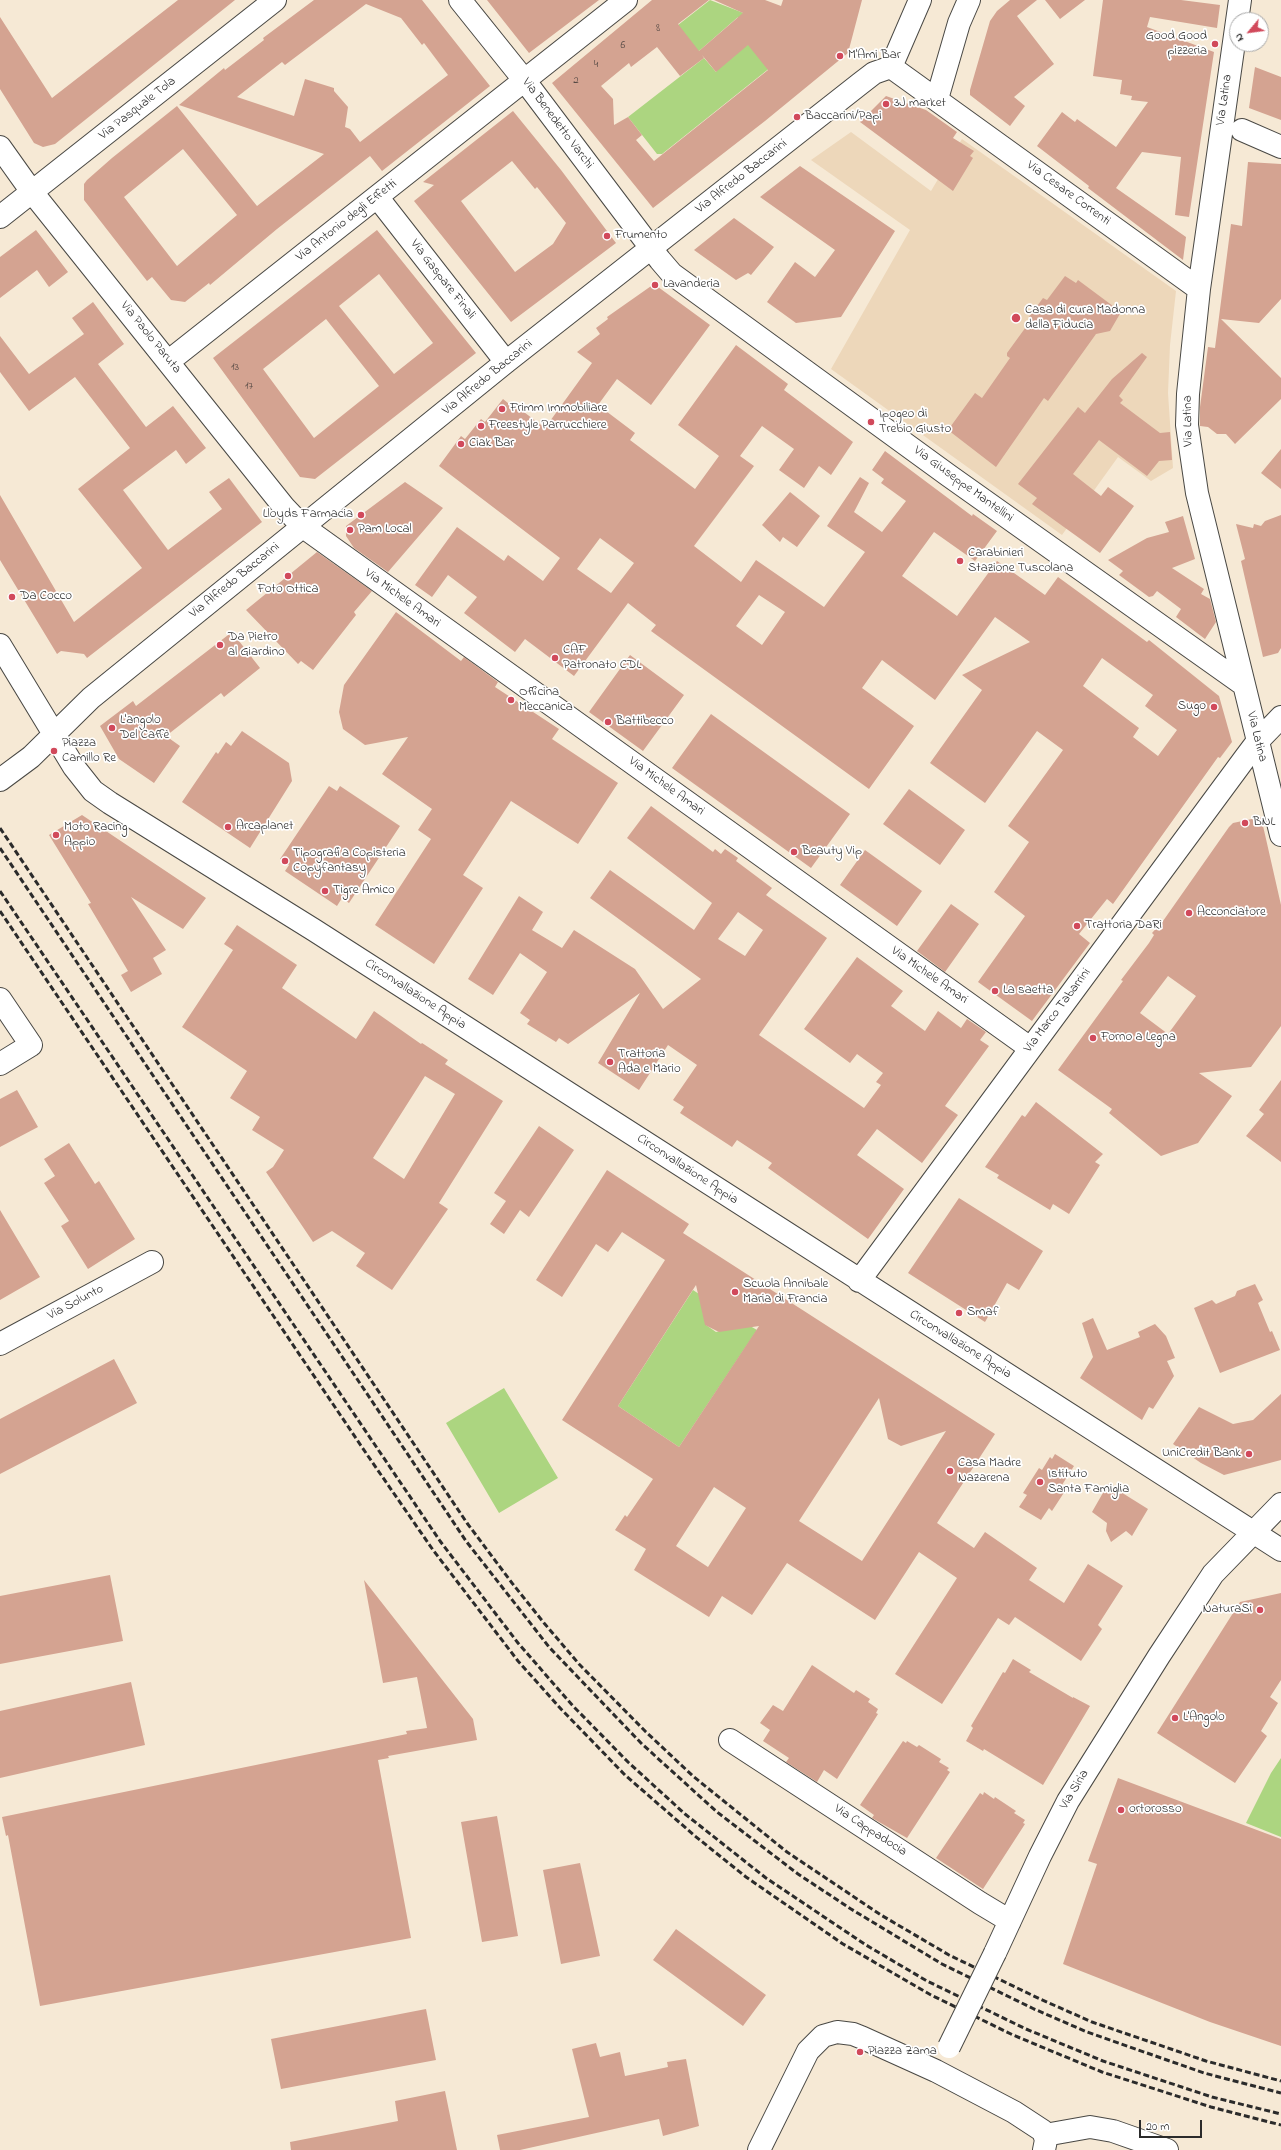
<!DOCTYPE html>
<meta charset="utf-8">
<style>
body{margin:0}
#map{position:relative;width:1281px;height:2150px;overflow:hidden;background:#f6e9d5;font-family:"Indie Flower",sans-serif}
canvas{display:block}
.north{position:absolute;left:1229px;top:12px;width:40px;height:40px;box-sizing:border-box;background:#fff;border:1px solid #aaa;border-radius:50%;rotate:241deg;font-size:11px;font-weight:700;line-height:16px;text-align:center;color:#2b2b2b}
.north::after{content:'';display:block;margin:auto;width:14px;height:18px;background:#d1495b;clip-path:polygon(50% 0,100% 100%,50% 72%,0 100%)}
.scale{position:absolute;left:1139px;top:2120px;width:63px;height:18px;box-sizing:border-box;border:2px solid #2b2b2b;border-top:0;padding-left:5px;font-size:12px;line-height:14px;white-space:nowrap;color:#2b2b2b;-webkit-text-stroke:3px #fff;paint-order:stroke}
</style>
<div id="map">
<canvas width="1281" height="2150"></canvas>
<div class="north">N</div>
<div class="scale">20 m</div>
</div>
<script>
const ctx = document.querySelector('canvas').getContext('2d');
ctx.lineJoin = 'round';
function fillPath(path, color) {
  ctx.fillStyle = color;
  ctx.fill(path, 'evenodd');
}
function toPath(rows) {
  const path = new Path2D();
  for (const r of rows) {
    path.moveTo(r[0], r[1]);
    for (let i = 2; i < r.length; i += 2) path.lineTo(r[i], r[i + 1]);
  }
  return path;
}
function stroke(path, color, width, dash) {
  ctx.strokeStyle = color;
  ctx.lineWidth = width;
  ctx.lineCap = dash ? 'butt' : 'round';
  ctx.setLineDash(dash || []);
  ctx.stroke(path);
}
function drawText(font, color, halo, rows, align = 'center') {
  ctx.font = font + ' "Indie Flower",sans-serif';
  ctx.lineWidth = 3.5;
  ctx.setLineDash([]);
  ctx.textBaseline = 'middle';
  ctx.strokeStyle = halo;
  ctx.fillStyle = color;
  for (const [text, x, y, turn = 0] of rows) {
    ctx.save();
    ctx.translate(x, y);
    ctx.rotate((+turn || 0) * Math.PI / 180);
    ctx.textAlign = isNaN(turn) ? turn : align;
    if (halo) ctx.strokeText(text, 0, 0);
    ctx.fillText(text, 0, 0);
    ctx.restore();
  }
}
fillPath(toPath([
 [851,132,931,191,962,139,1176,291,1170,345,1168,393,1173,468,1151,481,1118,457,1062,535,831,369,910,230,811,160]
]), '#edd7ba');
fillPath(toPath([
 [710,0,759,19,776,63,662,154,657,154,628,117,704,58,716,72,738,17,699,51,655,43],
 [693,1290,714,1304,706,1325,716,1332,724,1330,733,1316,757,1330,679,1447,618,1406],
 [504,1388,558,1478,499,1513,446,1423],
 [1281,1758,1281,1837,1246,1823,1271,1773]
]), '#acd580');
fillPath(toPath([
 [178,0,235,0,55,144,43,147,34,143,0,89,0,17,52,98],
 [314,0,422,0,490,86,382,171,370,156,277,229,210,285,209,283,185,302,171,300,152,277,147,281,84,200,84,184,87,180,112,158,177,106,257,206,324,154,179,105,224,68,225,70,264,40,263,38],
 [366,4,401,18,422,45,424,43,448,75,360,142,350,129,345,127,348,107,334,91,334,88,305,79,294,116,237,97,282,62,285,65],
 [183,149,237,215,177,266,124,197],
 [487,0,599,0,529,53],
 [652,0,709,0,678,24,699,51,743,13,714,0,765,0,781,6,783,0,862,0,848,53,765,121,653,208,552,83],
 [748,45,768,70,654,161,636,140,642,135,628,117,614,125,613,99,601,86,629,63,631,67,657,47,680,76,704,58,702,55,716,72],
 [1010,0,1037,0,1017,16,1054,64,1014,97,1025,106,1010,126,970,95,970,90,990,21,997,11],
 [1045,0,1085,0,1060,19],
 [1103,0,1181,0,1220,5,1217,28,1150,17,1147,27,1214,52,1189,217,1175,215,1181,157,1142,152,1116,188,1186,237,1183,260,1088,188,1089,186,1037,146,1062,112,1075,122,1077,119,1116,147,1148,102,1131,100,1132,96,1120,94,1122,80,1093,76],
 [1255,67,1281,77,1281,120,1249,108],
 [886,96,926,110,957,132,953,138,974,151,970,156,973,158,953,191,860,122],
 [513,111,561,170,616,243,511,322,414,201,434,185,423,182],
 [512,161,535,189,537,187,566,223,553,244,515,272,461,201],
 [1248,162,1281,164,1281,299,1259,323,1221,319,1281,378,1281,399,1235,444,1226,434,1217,434,1208,427,1200,426,1200,407,1208,347,1215,348,1231,224,1242,226],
 [800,166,895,231,841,317,796,323,767,302,795,262,815,277,835,250,760,197],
 [734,218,774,247,751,275,748,273,736,280,694,250],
 [36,230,68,272,49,287,37,270,0,298,0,257],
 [377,230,476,353,315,479,300,477,213,358],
 [379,274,433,343,394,374,339,306],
 [326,319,379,386,314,438,263,369],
 [1065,276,1076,283,1078,280,1121,312,1110,331,1096,334,1048,401,1044,398,996,467,948,430,975,393,982,398,1010,358,1007,356,1007,353,1031,320,1029,317,1043,298,1047,300],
 [654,284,710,325,651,405,617,379,598,405,635,433,630,440,695,489,719,456,678,425,736,345,788,384,784,390,853,442,831,475,819,466,804,488,779,470,794,449,762,426,740,456,754,466,694,546,741,582,756,560,824,607,865,552,827,526,860,477,869,483,854,512,882,532,906,501,881,483,884,479,872,470,885,451,972,516,973,514,997,531,975,561,934,532,902,576,957,616,997,561,1045,595,1058,577,1147,642,1149,640,1219,696,1232,742,1220,758,1218,757,1113,904,1107,899,1079,934,1090,943,1032,1021,978,982,1025,916,994,892,1029,842,1008,826,1063,750,1037,731,985,803,930,763,982,690,962,675,1030,642,995,617,935,700,882,660,862,688,914,726,869,789,651,631,656,625,628,603,574,676,525,639,515,652,464,613,477,597,448,575,432,597,415,585,457,527,504,561,508,555,543,581,560,558,439,466,461,436,465,439,481,419,485,422,503,399,514,408,516,406,545,428,592,363,577,352,600,334,596,328,608,319,607,317],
 [600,538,634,563,611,593,577,569],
 [759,595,785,612,762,645,736,626],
 [1102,658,1153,695,1145,706,1177,730,1158,756,1133,737,1139,728,1083,686],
 [93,302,124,344,98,364,146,427,173,406,206,448,186,464,176,450,123,490,168,550,222,509,209,492,229,478,262,522,87,658,84,654,61,651,57,654,0,560,0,495,74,622,142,568,78,489,130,448,75,377,29,411,0,372,0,336,29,374,84,334,72,318],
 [1142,353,1147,357,1119,396,1123,400,1120,403,1160,433,1170,432,1172,460,1159,461,1147,476,1099,440,1073,474,1101,496,1108,487,1134,506,1100,553,1032,504,1037,498,1018,484,1078,407,1085,413,1112,379],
 [1281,449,1281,489,1261,473],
 [405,482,443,508,388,572,354,548,346,536,346,526],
 [790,492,820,516,797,547,783,537,780,542,762,525],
 [1281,515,1281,648,1278,653,1263,657,1241,561,1245,559,1236,524,1253,528,1254,524,1261,526,1265,521],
 [1183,516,1195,559,1172,568,1204,589,1201,594,1210,599,1216,622,1205,639,1176,617,1181,609,1157,591,1153,596,1149,597,1119,575,1123,571,1108,560,1147,538,1169,532,1165,522],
 [317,552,372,591,354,612,356,615,313,670,301,661,298,664,246,610],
 [396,612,461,661,464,657,498,682,495,687,559,729,552,739,618,783,578,844,511,801,463,875,483,888,434,964,375,925,431,839,418,830,432,809,382,774,408,737,365,745,343,729,339,712,344,685],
 [232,632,260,668,224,697,221,693,166,736,180,746,154,783,119,759,100,726,133,701,136,706],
 [630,655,684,695,643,751,589,712],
 [711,714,850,814,811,868,672,768],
 [242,731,289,763,292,781,250,848,182,802,216,752,218,754,226,742,231,746],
 [329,786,337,791,340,786,400,826,349,903,342,898,337,906,285,871,289,865,280,859],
 [909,789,965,830,940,865,883,824],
 [651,806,713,852,715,849,721,854,725,849,738,858,736,861,772,888,766,895,827,938,759,1035,864,1108,881,1085,876,1082,883,1073,857,1054,850,1063,804,1029,857,957,903,991,891,1006,925,1031,938,1011,961,1028,967,1019,986,1032,980,1040,989,1046,945,1106,958,1115,922,1163,877,1129,857,1155,904,1189,868,1239,768,1168,772,1163,737,1140,732,1147,680,1113,684,1107,673,1100,697,1065,668,1045,639,1090,598,1063,640,993,568,1044,559,1038,556,1042,527,1024,530,1020,520,1013,547,972,520,953,493,995,468,979,519,896,543,912,532,930,562,948,574,930,635,969,663,1009,701,979,590,898,610,870,694,930,712,903,627,838],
 [738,912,763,930,745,956,718,939],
 [82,815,206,898,183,929,131,897,166,950,153,958,162,974,131,992,121,975,128,971,88,904,91,903,49,835],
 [1261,817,1281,905,1281,1026,1251,1067,1199,1073,1232,1096,1198,1143,1161,1156,1109,1113,1112,1109,1058,1070,1123,981,1121,980,1149,943,1154,935,1152,933,1163,921,1229,827,1233,823],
 [1168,976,1196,996,1168,1034,1140,1013],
 [865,850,922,891,897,926,840,885],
 [951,904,979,924,945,972,917,951],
 [237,925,297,965,282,988,356,1039,374,1011,421,1044,422,1043,448,1060,445,1064,503,1101,439,1203,448,1209,392,1290,356,1266,365,1253,332,1231,313,1242,266,1172,273,1167,284,1150,252,1130,260,1117,230,1098,247,1071,182,1027,233,950,224,944],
 [425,1076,455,1094,404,1179,373,1158],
 [1281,1080,1281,1162,1246,1136,1264,1114,1259,1110],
 [17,1090,38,1127,0,1147,0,1099],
 [1036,1102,1103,1154,1095,1162,1100,1165,1069,1214,1053,1204,1050,1210,997,1178,999,1175,985,1167,1022,1115,1025,1117],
 [539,1126,574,1150,529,1217,520,1210,504,1234,490,1224,506,1201,494,1193],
 [69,1143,95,1184,99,1181,135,1239,88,1269,61,1226,69,1221,44,1183,55,1176,44,1159],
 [607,1170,689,1224,683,1233,995,1434,937,1523,974,1548,985,1532,1037,1568,1029,1580,1064,1603,1088,1564,1123,1586,1098,1625,1102,1629,1081,1661,1015,1617,1009,1625,998,1618,942,1704,895,1674,957,1578,919,1552,875,1620,787,1563,752,1615,722,1596,709,1617,634,1570,646,1549,615,1530,625,1515,627,1517,653,1479,562,1420,665,1260,622,1232,608,1252,596,1244,562,1297,536,1280],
 [696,1285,705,1325,719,1332,759,1326,679,1447,618,1406],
 [879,1398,888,1439,901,1446,946,1431,862,1561,799,1521],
 [714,1487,746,1508,708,1567,676,1546],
 [959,1198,1043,1251,1019,1290,1007,1283,985,1322,908,1273],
 [0,1210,40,1277,0,1300],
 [1255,1284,1263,1300,1258,1303,1270,1332,1272,1331,1280,1350,1220,1373,1194,1308,1212,1300,1216,1304,1235,1296,1237,1291],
 [1093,1318,1107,1350,1140,1337,1138,1332,1155,1324,1166,1336,1175,1358,1167,1361,1174,1376,1153,1409,1149,1407,1142,1420,1080,1378,1093,1357,1082,1323],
 [114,1359,137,1403,0,1474,0,1419],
 [1281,1394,1281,1460,1224,1475,1201,1463,1173,1444,1199,1407,1233,1424,1253,1420],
 [1055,1454,1074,1466,1062,1485,1067,1488,1052,1511,1049,1508,1041,1520,1019,1507,1027,1495,1023,1493,1039,1468,1042,1470,1050,1457,1052,1459],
 [1108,1484,1148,1509,1132,1536,1126,1531,1111,1542,1106,1531,1107,1523,1092,1512],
 [110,1575,123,1641,0,1664,0,1596],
 [364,1580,473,1719,477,1740,388,1756,389,1758,378,1760,411,1938,40,2006,8,1835,6,1836,2,1817,407,1734,406,1731,427,1728,417,1677,383,1683],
 [1281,1593,1281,1680,1270,1697,1278,1703,1261,1731,1267,1736,1235,1783,1157,1733,1240,1602],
 [1013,1659,1031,1670,1029,1672,1073,1698,1073,1697,1090,1706,1043,1785,984,1749,983,1751,966,1741,973,1728,971,1726,1003,1672,1005,1673],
 [812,1665,854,1693,856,1690,870,1699,868,1702,878,1709,876,1713,878,1714,837,1779,824,1770,817,1782,786,1762,789,1758,763,1741,770,1730,760,1723,773,1705,783,1711],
 [131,1682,145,1745,0,1778,0,1711],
 [903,1741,906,1743,907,1741,917,1747,919,1745,941,1759,939,1762,949,1768,947,1770,950,1772,907,1838,872,1818,874,1815,860,1805],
 [1118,1778,1281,1839,1281,2046,1210,2022,1063,1964,1097,1864,1088,1861],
 [984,1792,994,1799,995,1797,1016,1811,1014,1813,1025,1820,1023,1823,1025,1824,983,1889,936,1858,980,1793,983,1795],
 [497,1816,518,1936,482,1942,461,1822],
 [580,1863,600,1956,561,1964,543,1870],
 [676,1929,766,1995,743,2026,653,1960],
 [426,2009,436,2060,281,2089,271,2039],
 [596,2043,600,2057,620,2052,625,2076,668,2067,667,2062,686,2059,699,2126,663,2136,659,2119,520,2150,500,2150,497,2135,589,2117,572,2049],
 [445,2091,457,2150,291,2150,290,2142,398,2121,395,2101]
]), '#d4a391');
const minor = toPath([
 [460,0,525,81,660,260,672,274,948,475,1244,685],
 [1240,0,1199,289,1188,394,1187,425,1197,493,1281,835],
 [891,67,1199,289],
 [891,67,920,0],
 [937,99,959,23,969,0],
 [1242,130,1281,147],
 [0,147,32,192,284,507,302,526,1030,1048],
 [378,198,506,362],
 [0,217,275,0],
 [169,361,626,0],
 [0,645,74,767,93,791,110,803,314,930,1281,1550],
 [0,780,31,757,91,698,506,362,861,83,874,73,891,67],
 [0,999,31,1045,0,1064],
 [859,1281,1245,758,1257,742,1281,717],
 [0,1344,152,1262],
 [730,1740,980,1903,1010,1921],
 [995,1953,1040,1856,1068,1801,1159,1656,1213,1574,1281,1504],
 [1045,2135,1090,2127,1113,2131,1167,2150],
 [759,2150,808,2051,823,2036,837,2032,853,2034,863,2038,936,2071,1014,2112,1043,2131,1046,2140,1044,2150]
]);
stroke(minor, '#494844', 24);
stroke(minor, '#fff', 22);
stroke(toPath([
 [0,828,467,1523,512,1583,544,1623,579,1664,646,1732,694,1777,787,1852,881,1915,949,1955,1040,1999,1092,2022,1206,2061,1281,2081],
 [0,848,466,1541,549,1647,642,1744,717,1812,798,1874,851,1909,942,1964,1034,2009,1087,2032,1204,2073,1281,2093],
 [0,891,440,1541,518,1643,573,1706,628,1762,685,1814,766,1878,866,1945,927,1981,1026,2029,1103,2061,1212,2097,1281,2114],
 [0,911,368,1456,433,1550,518,1661,561,1709,625,1775,695,1836,746,1877,843,1944,931,1995,1013,2035,1102,2072,1211,2107,1281,2125]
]), '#2b2b2b', 3, [6, 3]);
const minorBridge = toPath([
 [949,2047,995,1953]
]);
stroke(minorBridge, '#494844', 24, []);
stroke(minorBridge, '#fff', 22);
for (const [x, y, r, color] of [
 [1215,44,4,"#d1495b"],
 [840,56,4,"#d1495b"],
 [886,104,4,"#d1495b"],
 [797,117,4,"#d1495b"],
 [607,236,4,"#d1495b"],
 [655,285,4,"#d1495b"],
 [1016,318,5,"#d1495b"],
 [502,409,4,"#d1495b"],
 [871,422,4,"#d1495b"],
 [481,426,4,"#d1495b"],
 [461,444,4,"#d1495b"],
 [361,515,4,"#d1495b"],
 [350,530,4,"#d1495b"],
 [960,561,4,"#d1495b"],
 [288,576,4,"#d1495b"],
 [12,597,4,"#d1495b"],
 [220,645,4,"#d1495b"],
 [555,658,4,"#d1495b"],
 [511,700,4,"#d1495b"],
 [1214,707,4,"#d1495b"],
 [608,722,4,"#d1495b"],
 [112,728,4,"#d1495b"],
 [54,751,4,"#d1495b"],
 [1245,823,4,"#d1495b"],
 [228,827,4,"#d1495b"],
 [56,835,4,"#d1495b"],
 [794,852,4,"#d1495b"],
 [285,861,4,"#d1495b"],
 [325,891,4,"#d1495b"],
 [1189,913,4,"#d1495b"],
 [1077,926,4,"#d1495b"],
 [995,991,4,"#d1495b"],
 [1093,1038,4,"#d1495b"],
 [610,1062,4,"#d1495b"],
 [735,1292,4,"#d1495b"],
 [959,1313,4,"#d1495b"],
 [1249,1454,4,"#d1495b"],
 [950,1471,4,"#d1495b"],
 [1040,1482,4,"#d1495b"],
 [1260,1610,4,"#d1495b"],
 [1175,1718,4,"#d1495b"],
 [1121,1810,4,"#d1495b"],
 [860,2052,4,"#d1495b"]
]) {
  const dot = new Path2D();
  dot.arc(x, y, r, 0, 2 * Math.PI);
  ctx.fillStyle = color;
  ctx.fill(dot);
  stroke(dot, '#fff', 1.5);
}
drawText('11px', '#554944', null, [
 ["8",658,29],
 ["6",623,46],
 ["4",596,65],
 ["2",576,81],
 ["13",235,368],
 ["17",249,387]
]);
drawText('13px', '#2b2b2b', '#fff', [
 ["Good Good",1207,37,"right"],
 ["pizzeria",1207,52,"right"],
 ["M'Ami Bar",848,56],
 ["3J market",894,104],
 ["Baccarini/Papi",805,117],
 ["Frumento",615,236],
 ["Lavanderia",663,285],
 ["Casa di cura Madonna",1025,311],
 ["della Fiducia",1025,326],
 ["Frimm Immobiliare",510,409],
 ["Ipogeo di",879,415],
 ["Trebio Giusto",879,430],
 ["Freestyle Parrucchiere",489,426],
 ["Ciak Bar",469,444],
 ["Lloyds Farmacia",353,515,"right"],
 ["Pam Local",358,530],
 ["Carabinieri",968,554],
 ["Stazione Tuscolana",968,569],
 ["Foto Ottica",288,590,"center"],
 ["Da Cocco",20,597],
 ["Da Pietro",228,638],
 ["al Giardino",228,653],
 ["CAF",563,651],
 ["Patronato CDL",563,666],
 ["Officina",519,693],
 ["Meccanica",519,708],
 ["Sugo",1206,707,"right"],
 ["L'angolo",120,721],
 ["Del Caffè",120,736],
 ["Battibecco",616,722],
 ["Piazza",62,744],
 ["Camillo Re",62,759],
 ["BNL",1253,823],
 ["Arcaplanet",236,827],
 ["Moto Racing",64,828],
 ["Appio",64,843],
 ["Beauty Vip",802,852],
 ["Tipografia Copisteria",293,854],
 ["Copyfantasy",293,869],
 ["Tigre Amico",333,891],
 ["Acconciatore",1197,913],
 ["Trattoria DaRì",1085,926],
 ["La saetta",1003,991],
 ["Forno a Legna",1101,1038],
 ["Trattoria",618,1055],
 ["Ada e Mario",618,1070],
 ["Scuola Annibale",743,1285],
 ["Maria di Francia",743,1300],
 ["Smaf",967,1313],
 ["UniCredit Bank",1241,1454,"right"],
 ["Casa Madre",958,1464],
 ["Nazarena",958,1479],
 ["Istituto",1048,1475],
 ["Santa Famiglia",1048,1490],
 ["NaturaSì",1252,1610,"right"],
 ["L'Angolo",1183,1718],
 ["ortorosso",1129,1810],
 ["Piazza Zama",868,2052]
], 'left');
drawText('13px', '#2b2b2b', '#fff', [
 ["Via Latina",1225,100,-82],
 ["Via Pasquale Tola",138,109,-38],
 ["Via Benedetto Varchi",557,124,53],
 ["Via Alfredo Baccarini",742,177,-38],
 ["Via Cesare Correnti",1068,194,36],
 ["Via Antonio degli Effetti",347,221,-38],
 ["Via Gaspare Finali",442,280,52],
 ["Via Paolo Paruta",150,338,51],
 ["Via Alfredo Baccarini",488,378,-39],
 ["Via Latina",1189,421,-91],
 ["Via Giuseppe Mantellini",963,485,36],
 ["Via Alfredo Baccarini",235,581,-39],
 ["Via Michele Amari",402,599,36],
 ["Via Latina",1256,737,76],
 ["Via Michele Amari",666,787,36],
 ["Via Michele Amari",929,976,35],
 ["Circonvallazione Appia",415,995,33],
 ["Via Marco Tabarrini",1058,1011,-53],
 ["Circonvallazione Appia",687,1170,33],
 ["Via Solunto",76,1303,-28],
 ["Circonvallazione Appia",960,1345,32],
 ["Via Siria",1075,1790,-59],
 ["Via Cappadocia",870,1831,33]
]);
</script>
